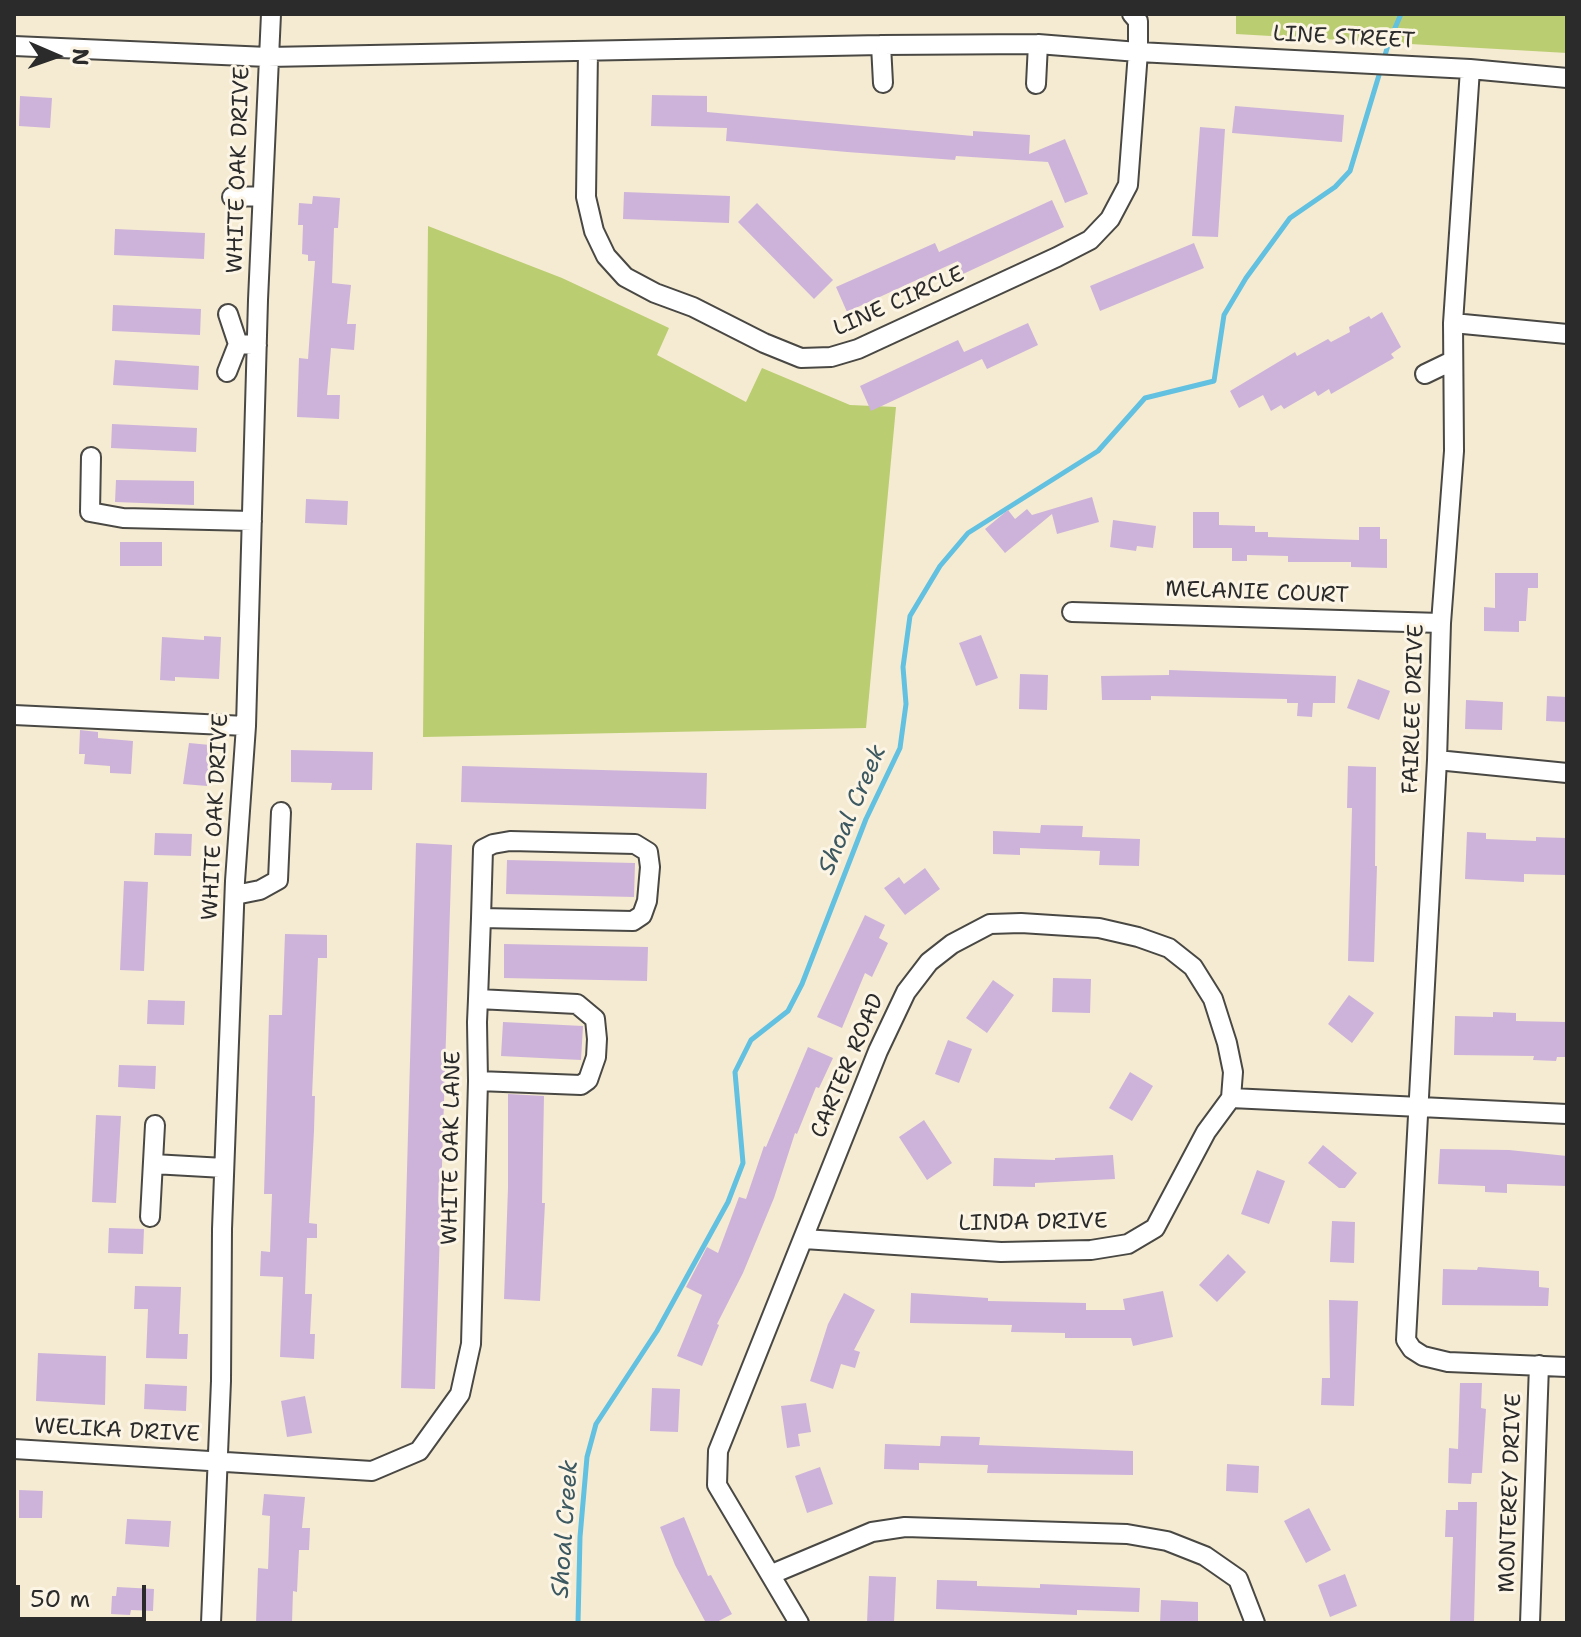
<!DOCTYPE html>
<style>
body{margin:0}
#map{position:relative;width:1581px;height:1637px;overflow:hidden;background:#f5ebd2;font-family:"Shantell Sans",sans-serif}
canvas{display:block}
.frame{position:absolute;inset:0;border:16px solid #2b2b2b;pointer-events:none}
.north{position:absolute;left:16px;top:16px;width:80px;height:80px;-webkit-text-stroke:6px #fcf5e5;paint-order:stroke;rotate:92deg;font-size:22px;font-weight:700;line-height:32px;text-align:center;color:#2b2b2b}
.north::after{content:'';display:block;margin:auto;width:28px;height:36px;background:#2b2b2b;clip-path:polygon(50% 0,100% 100%,50% 72%,0 100%)}
.scale{position:absolute;left:16px;top:1585px;width:130px;height:36px;box-sizing:border-box;border:4px solid #2b2b2b;border-top:0;padding-left:10px;font-size:24px;line-height:28px;white-space:nowrap;color:#2b2b2b;-webkit-text-stroke:6px #fcf5e5;paint-order:stroke}
</style>
<div id="map">
<canvas width="1581" height="1637"></canvas>
<div class="frame"></div>
<div class="north">N</div>
<div class="scale">50 m</div>
</div>
<script>
const ctx = document.querySelector('canvas').getContext('2d');
ctx.lineJoin = 'round';
function fillPath(path, color) {
  ctx.fillStyle = color;
  ctx.fill(path, 'evenodd');
}
function toPath(rows) {
  const path = new Path2D();
  for (const r of rows) {
    path.moveTo(r[0], r[1]);
    for (let i = 2; i < r.length; i += 2) path.lineTo(r[i], r[i + 1]);
  }
  return path;
}
function stroke(path, color, width, dash) {
  ctx.strokeStyle = color;
  ctx.lineWidth = width;
  ctx.lineCap = dash ? 'butt' : 'round';
  ctx.setLineDash(dash || []);
  ctx.stroke(path);
}
function drawText(font, color, halo, rows, align = 'center') {
  ctx.font = font + ' "Shantell Sans",sans-serif';
  ctx.lineWidth = 6;
  ctx.setLineDash([]);
  ctx.textBaseline = 'middle';
  ctx.strokeStyle = halo;
  ctx.fillStyle = color;
  for (const [text, x, y, turn = 0] of rows) {
    ctx.save();
    ctx.translate(x, y);
    ctx.rotate((+turn || 0) * Math.PI / 180);
    ctx.textAlign = isNaN(turn) ? turn : align;
    if (halo) ctx.strokeText(text, 0, 0);
    ctx.fillText(text, 0, 0);
    ctx.restore();
  }
}
fillPath(toPath([
 [1236,14,1567,14,1567,53,1236,34],
 [428,226,562,278,669,328,657,355,746,402,762,368,850,405,896,407,866,728,423,737]
]), '#bbcd71');
stroke(toPath([
 [578,1623,580,1537,587,1457,596,1424,657,1331,728,1202,743,1163,735,1072,751,1040,788,1011,802,984,866,819,900,748,906,704,903,667,910,616,940,566,968,533,1098,451,1145,398,1214,381,1224,315,1246,278,1290,218,1335,187,1350,171,1389,42,1401,14]
]), '#62c0e0', 5);
fillPath(toPath([
 [652,95,707,96,707,112,973,136,973,131,1030,135,1029,154,1065,139,1088,194,1065,203,1048,162,956,156,955,160,847,152,726,141,727,128,651,126],
 [20,96,52,98,50,128,19,126],
 [1235,106,1344,115,1342,142,1232,133],
 [1200,127,1225,129,1218,237,1192,236],
 [624,192,730,196,729,223,623,219],
 [313,196,340,198,338,228,334,228,332,283,351,285,347,324,356,324,354,350,331,348,327,395,340,395,339,419,297,417,299,358,308,359,315,261,308,261,308,255,302,254,303,225,298,225,299,203,312,204],
 [1052,200,1064,227,963,274,958,261,847,312,836,287,935,243,939,252],
 [757,203,833,280,814,299,738,222],
 [115,229,205,233,204,259,114,255],
 [1194,243,1204,268,1100,311,1090,286],
 [113,305,201,309,200,335,112,331],
 [1382,312,1401,347,1391,354,1394,358,1331,394,1329,389,1318,396,1315,391,1284,409,1281,405,1271,411,1263,395,1239,408,1230,391,1295,352,1297,356,1328,339,1331,342,1350,332,1349,327,1369,316,1371,319],
 [1028,323,1038,345,987,369,982,359,871,411,860,386,958,340,964,352],
 [115,360,199,366,198,390,113,385],
 [112,424,197,428,196,452,111,448],
 [116,480,194,481,194,505,115,502],
 [1092,497,1099,522,1057,534,1052,514,1005,553,985,529,1008,510,1015,519,1027,509,1032,515],
 [306,499,348,501,347,525,305,523],
 [1193,512,1219,512,1219,525,1255,526,1255,532,1268,532,1268,537,1359,540,1359,527,1380,527,1380,539,1387,539,1387,568,1351,567,1351,562,1288,562,1288,556,1247,555,1247,561,1232,561,1232,548,1193,548],
 [1113,520,1156,526,1153,548,1137,546,1136,551,1110,547],
 [120,542,162,542,162,566,120,566],
 [1495,573,1538,573,1538,588,1528,588,1526,621,1519,621,1519,632,1484,631,1484,607,1495,608],
 [981,635,998,678,976,686,959,643],
 [204,636,221,637,219,679,175,677,175,681,160,680,162,637,204,640],
 [1169,670,1336,676,1335,703,1313,703,1312,717,1297,716,1298,703,1287,703,1287,699,1151,696,1151,700,1102,700,1101,676,1169,675],
 [1020,674,1048,675,1047,710,1019,709],
 [1358,679,1390,691,1379,720,1347,708],
 [1547,696,1567,697,1567,722,1546,721],
 [1466,700,1503,702,1502,730,1465,729],
 [80,730,98,732,98,738,133,741,131,774,110,773,110,766,84,764,85,754,79,754],
 [189,743,210,745,207,786,183,784],
 [291,750,373,752,372,790,331,790,332,783,291,782],
 [462,766,707,773,706,809,461,802],
 [1348,766,1376,767,1375,866,1377,866,1374,962,1348,961,1352,808,1347,808],
 [1041,825,1083,826,1082,837,1140,839,1139,866,1099,865,1100,851,1020,848,1020,855,993,854,993,831,1040,833],
 [1467,832,1486,833,1486,839,1536,841,1536,837,1566,838,1565,875,1524,874,1524,882,1465,879],
 [155,833,192,834,191,856,154,855],
 [416,843,452,845,435,1389,401,1388],
 [507,860,635,863,634,897,506,894],
 [925,868,940,889,905,915,884,888,899,877,904,884],
 [124,881,148,882,144,971,120,970],
 [865,915,885,925,879,938,888,943,872,977,865,973,842,1028,817,1017],
 [285,934,327,935,327,958,318,958,312,1096,315,1096,314,1131,309,1223,317,1224,317,1238,307,1238,305,1294,312,1294,310,1334,315,1334,314,1359,280,1357,283,1277,260,1276,261,1251,270,1252,272,1194,264,1194,269,1015,282,1015],
 [504,944,648,947,647,981,504,978],
 [1053,978,1091,979,1090,1013,1052,1012],
 [993,980,1014,995,987,1033,966,1018],
 [1349,995,1374,1013,1352,1043,1328,1024],
 [148,1000,185,1001,184,1025,147,1024],
 [1493,1012,1516,1013,1516,1021,1567,1022,1567,1057,1557,1057,1556,1061,1533,1060,1534,1056,1454,1055,1455,1016,1493,1017],
 [503,1022,583,1026,581,1060,501,1056],
 [948,1040,972,1049,959,1083,935,1074],
 [808,1047,833,1058,819,1088,816,1087,797,1134,795,1133,774,1198,743,1273,717,1324,719,1325,702,1366,677,1356,702,1295,686,1287,707,1247,718,1253,739,1197,746,1199,764,1146,766,1147],
 [119,1065,156,1066,155,1089,118,1087],
 [1130,1072,1153,1086,1132,1121,1109,1108],
 [508,1094,544,1096,542,1203,545,1203,540,1301,504,1299,508,1188],
 [96,1115,121,1116,116,1203,92,1202],
 [924,1120,952,1163,927,1180,899,1137],
 [1323,1145,1357,1173,1345,1188,1339,1188,1308,1163],
 [1440,1149,1509,1150,1567,1156,1567,1186,1507,1184,1507,1193,1485,1192,1485,1186,1438,1184],
 [1113,1155,1115,1179,1035,1183,1035,1187,993,1186,994,1158,1055,1160,1055,1158],
 [1257,1170,1285,1181,1269,1224,1241,1214],
 [1332,1221,1355,1222,1354,1263,1330,1262],
 [109,1228,144,1229,143,1254,108,1253],
 [1228,1254,1246,1272,1217,1302,1199,1285],
 [1478,1267,1539,1271,1539,1287,1549,1288,1548,1306,1442,1305,1443,1269,1477,1270],
 [135,1286,181,1287,179,1334,188,1334,187,1359,146,1358,148,1309,134,1309],
 [1163,1291,1173,1337,1133,1346,1131,1338,1065,1338,1065,1333,1011,1332,1012,1325,910,1323,911,1293,988,1298,988,1301,1086,1303,1086,1310,1125,1310,1123,1299],
 [844,1293,875,1310,854,1350,860,1352,855,1368,841,1364,833,1389,810,1381,828,1324],
 [1329,1300,1358,1301,1354,1406,1321,1405,1322,1378,1330,1378],
 [38,1353,106,1356,105,1405,36,1401],
 [1460,1383,1482,1383,1481,1408,1486,1409,1482,1473,1472,1473,1471,1484,1448,1483,1449,1448,1458,1449],
 [145,1384,187,1386,186,1411,144,1409],
 [652,1388,680,1389,678,1432,650,1431],
 [305,1396,312,1433,287,1437,281,1401],
 [806,1403,811,1432,798,1434,800,1446,787,1448,781,1406],
 [941,1436,980,1437,979,1445,1133,1451,1133,1475,987,1473,988,1465,919,1463,919,1470,884,1469,885,1444,940,1446],
 [1227,1464,1259,1466,1258,1493,1226,1491],
 [820,1467,833,1504,807,1513,795,1476],
 [19,1490,43,1491,42,1518,19,1518],
 [264,1494,305,1497,302,1528,310,1528,309,1550,299,1550,297,1592,293,1591,292,1623,256,1623,258,1568,268,1569,270,1516,262,1515],
 [1458,1502,1477,1502,1474,1623,1450,1623,1453,1537,1445,1537,1446,1510,1458,1510],
 [1309,1508,1331,1550,1306,1563,1284,1521],
 [684,1517,708,1576,711,1575,732,1614,715,1623,706,1623,675,1565,660,1527],
 [127,1519,171,1521,169,1547,125,1544],
 [1345,1574,1357,1606,1330,1617,1318,1585],
 [869,1576,896,1577,894,1623,867,1623],
 [937,1580,977,1581,977,1586,1040,1588,1040,1584,1140,1588,1139,1612,1077,1610,1077,1615,936,1609],
 [117,1587,154,1589,153,1611,131,1610,130,1615,111,1614,112,1596,116,1596],
 [1161,1600,1198,1602,1198,1623,1160,1623]
]), '#cdb3da');
const minor = toPath([
 [881,45,883,83],
 [14,46,268,57,881,45,1038,44,1138,52,1470,69,1567,78],
 [588,51,586,197,594,231,606,256,625,277,655,293,693,307,764,343,801,358,831,357,858,349,1057,257,1090,240,1110,219,1128,185,1138,52,1138,21,1132,14],
 [1470,69,1453,323,1454,451,1441,623,1437,760,1406,1340,1412,1349,1423,1356,1448,1362,1567,1367],
 [1036,84,1038,44],
 [232,197,262,196],
 [228,314,238,344,257,345],
 [1453,323,1567,334],
 [227,372,238,344],
 [1425,374,1452,361],
 [91,457,90,512,123,518,252,521],
 [1072,612,1441,623],
 [14,715,246,726],
 [1437,760,1567,773],
 [235,895,260,890,278,880,281,812],
 [478,999,577,1004,595,1019,597,1039,596,1057,588,1080,581,1085,478,1081],
 [1231,1098,1567,1114],
 [153,1164,224,1168],
 [150,1217,155,1125],
 [804,1239,1001,1252,1091,1250,1128,1244,1155,1228,1206,1132,1231,1098],
 [14,1449,372,1471,419,1451,460,1394,471,1344,478,1081,477,1022,478,999,481,918,483,849,493,844,510,841,635,844,648,852,650,867,647,901,642,915,633,921,481,918],
 [772,1574,872,1532,905,1527,1127,1534,1167,1541,1205,1556,1238,1579,1255,1623],
 [211,1623,221,1381,222,1229,235,881,246,726,258,300,271,14],
 [799,1623,717,1485,718,1451,878,1051,906,992,929,962,952,944,990,924,1021,923,1099,928,1138,937,1169,948,1193,967,1213,999,1227,1043,1233,1072,1231,1098],
 [1530,1623,1539,1365]
]);
stroke(minor, '#494844', 22);
stroke(minor, '#fff', 18);
drawText('22px', '#2b2b2b', '#fcf5e5', [
 ["LINE STREET",1344,38,3],
 ["WHITE OAK DRIVE",239,170,-88],
 ["LINE CIRCLE",899,302,-24],
 ["MELANIE COURT",1257,593,2],
 ["FAIRLEE DRIVE",1414,709,-88],
 ["WHITE OAK DRIVE",216,817,-87],
 ["CARTER ROAD",848,1066,-67],
 ["WHITE OAK LANE",452,1148,-89],
 ["LINDA DRIVE",1033,1223,-1],
 ["WELIKA DRIVE",117,1431,3],
 ["MONTEREY DRIVE",1511,1493,-88]
]);
drawText('italic 24px', '#3c5861', '#fcf5e5', [
 ["Shoal Creek",853,810,-67],
 ["Shoal Creek",566,1529,-86]
]);
</script>
